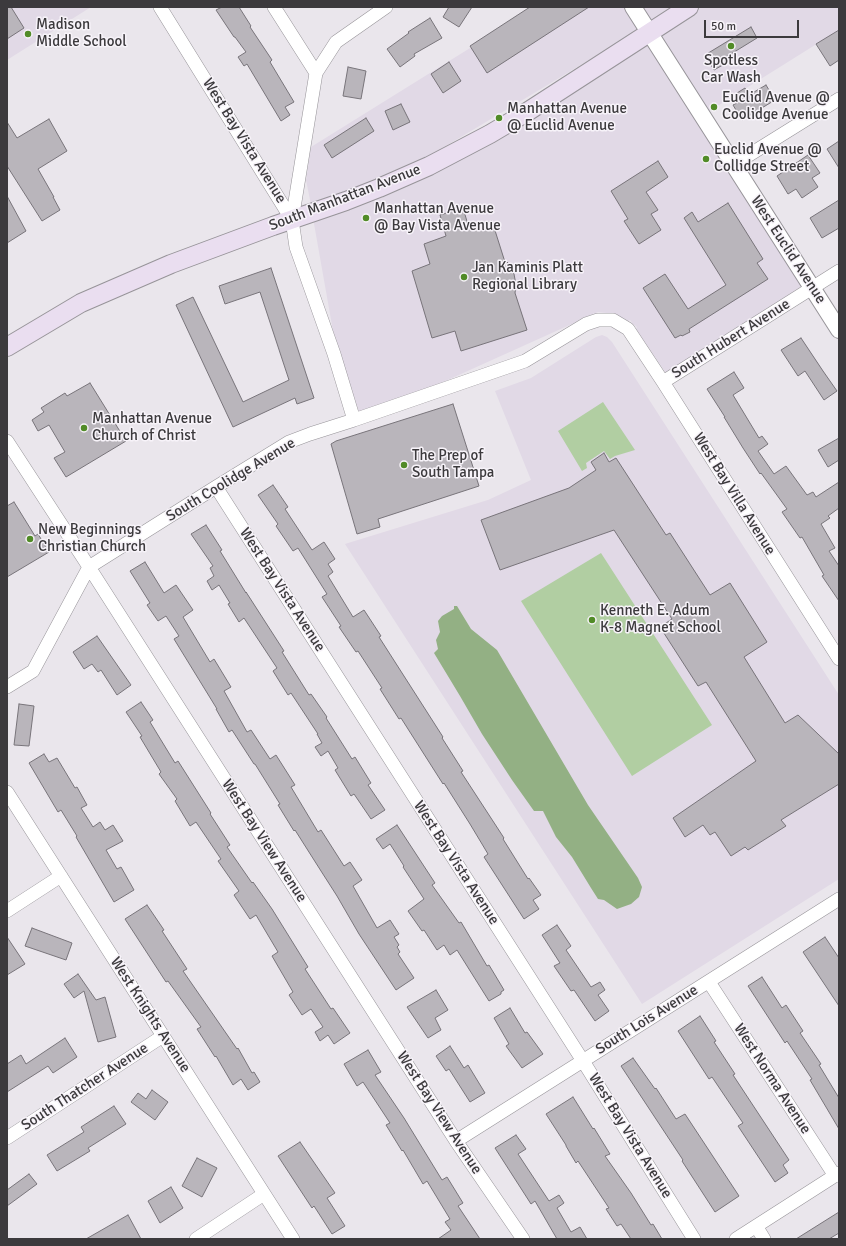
<!DOCTYPE html>
<style>
body{margin:0}
#map{position:relative;width:846px;height:1246px;overflow:hidden;background:#eae6ec;font-family:Signika,sans-serif}
canvas{display:block}
.frame{position:absolute;inset:0;border:8px solid #3c3a3d;pointer-events:none}
.scale{position:absolute;left:704px;top:20px;width:95px;height:18px;box-sizing:border-box;border:2px solid #3c3a3d;border-top:0;padding-left:5px;font-size:12px;line-height:14px;white-space:nowrap;color:#3c3a3d;-webkit-text-stroke:3px #f7f3f9;paint-order:stroke}
</style>
<div id="map">
<canvas width="846" height="1246"></canvas>
<div class="frame"></div>
<div class="scale">50 m</div>
</div>
<script>
const ctx = document.querySelector('canvas').getContext('2d');
ctx.lineJoin = 'round';
function fillPath(path, color) {
  ctx.fillStyle = color;
  ctx.fill(path, 'evenodd');
}
function toPath(rows) {
  const path = new Path2D();
  for (const r of rows) {
    path.moveTo(r[0], r[1]);
    for (let i = 2; i < r.length; i += 2) path.lineTo(r[i], r[i + 1]);
  }
  return path;
}
function stroke(path, color, width, dash) {
  ctx.strokeStyle = color;
  ctx.lineWidth = width;
  ctx.lineCap = dash ? 'butt' : 'round';
  ctx.setLineDash(dash || []);
  ctx.stroke(path);
}
function drawText(font, color, halo, rows, align = 'center') {
  ctx.font = font + ' Signika,sans-serif';
  ctx.lineWidth = 3;
  ctx.setLineDash([]);
  ctx.textBaseline = 'middle';
  ctx.strokeStyle = halo;
  ctx.fillStyle = color;
  for (const [text, x, y, turn = 0] of rows) {
    ctx.save();
    ctx.translate(x, y);
    ctx.rotate((+turn || 0) * Math.PI / 180);
    ctx.textAlign = isNaN(turn) ? turn : align;
    if (halo) ctx.strokeText(text, 0, 0);
    ctx.fillText(text, 0, 0);
    ctx.restore();
  }
}
fillPath(toPath([
 [7,7,91,7,7,60],
 [536,7,625,7,639,30,421,161,311,205,306,180,311,147],
 [642,7,677,7,652,23],
 [701,7,839,7,839,30,708,112,659,34],
 [646,41,802,286,666,373,636,329,637,327,633,324,630,320,628,321,615,314,598,312,582,318,574,323,441,383,359,412,333,331,313,218],
 [602,335,607,337,612,342,839,695,839,879,642,1004,345,544,488,500,531,480,495,391,531,378,596,337]
]), '#e1d9e6');
fillPath(toPath([
 [603,402,635,450,615,456,610,459,604,451,586,463,587,468,582,471,558,431],
 [601,553,712,725,632,776,521,601]
]), '#b1cea2');
fillPath(toPath([
 [454,606,457,606,471,629,497,650,588,805,638,878,642,887,639,897,631,904,617,909,604,900,598,899,591,888,572,857,556,837,543,811,534,811,512,780,482,734,460,696,434,653,438,649,436,640,440,632,438,621,442,616,454,609]
]), '#93b084');
const building = toPath([
 [7,7,11,7,24,28,7,39,7,7],
 [222,7,239,7,251,26,250,27,272,60,270,62,294,102,285,107,290,115,281,121,247,64,244,66,238,57,246,52,235,37,234,37,216,10,222,7],
 [449,7,472,7,459,27,443,17,449,7],
 [530,7,589,7,487,73,470,46,530,7],
 [430,18,442,38,414,54,415,56,400,67,387,49,409,33,408,32,430,18],
 [751,27,757,38,726,57,728,62,714,70,705,55,751,27],
 [839,30,839,60,830,66,816,44,839,30],
 [449,62,461,81,443,93,431,74,449,62],
 [348,67,366,71,361,99,343,96,348,67],
 [766,85,775,100,742,120,733,105,741,101,737,93,745,88,749,95,766,85],
 [401,104,410,122,393,130,385,111,401,104],
 [366,118,374,131,332,158,324,145,366,118],
 [49,119,67,151,38,169,54,197,53,197,60,210,42,221,7,166,7,122,17,138,49,119],
 [839,141,839,168,827,149,839,141],
 [808,155,820,173,812,178,818,187,802,198,796,189,788,194,777,176,808,155],
 [658,161,668,177,646,192,658,210,651,214,661,230,639,244,624,221,628,219,611,191,658,161],
 [7,196,26,231,7,243,7,196],
 [839,200,839,228,822,238,810,218,839,200],
 [728,203,763,259,757,263,768,279,689,329,690,332,682,336,681,335,675,338,643,288,665,274,688,309,726,285,684,218,692,212,698,222,728,203],
 [463,208,469,228,492,221,504,259,509,264,514,274,516,285,515,293,527,330,461,351,455,331,432,338,412,271,430,264,424,244,446,236,440,215,463,208],
 [271,268,314,398,297,404,295,398,233,427,176,305,193,297,243,402,289,380,260,292,225,304,219,286,271,268],
 [801,338,823,371,837,391,824,400,805,371,798,376,781,350,801,338],
 [734,372,744,388,733,395,759,438,762,436,768,444,758,451,774,474,786,466,807,495,813,492,816,497,839,482,839,508,828,516,830,518,821,524,835,548,829,551,839,566,839,601,822,576,824,575,802,537,800,538,782,512,787,509,761,473,760,474,743,448,724,417,725,417,707,389,734,372],
 [90,383,126,441,66,477,54,458,65,452,49,425,38,431,32,420,44,412,41,408,65,393,67,396,90,383],
 [453,404,479,486,378,519,380,527,357,534,331,444,336,441,453,404],
 [839,438,839,460,828,467,818,450,839,438],
 [604,453,609,462,616,458,666,535,670,533,710,595,730,583,767,642,744,657,785,723,798,715,839,754,839,784,781,820,786,826,748,850,745,847,731,856,715,832,710,835,703,825,685,837,673,818,756,761,706,682,698,686,660,627,672,619,614,530,500,570,481,520,569,488,596,470,591,462,604,453],
 [273,485,288,507,285,509,312,550,324,542,335,559,328,564,333,572,328,576,353,617,364,610,381,636,379,637,443,737,442,738,463,771,461,772,504,838,503,839,528,879,529,878,541,895,533,900,539,909,524,919,484,857,488,854,470,824,444,783,443,784,401,718,399,719,380,689,382,688,358,651,356,652,339,627,341,626,322,597,327,594,298,548,293,551,276,526,278,524,258,495,273,485],
 [14,502,35,536,38,534,49,552,7,577,7,506,14,502],
 [206,525,222,550,220,551,246,593,246,592,284,651,282,652,309,695,311,694,327,717,326,718,352,759,355,757,371,783,368,785,385,810,371,819,354,794,351,796,335,770,338,768,328,751,321,756,315,747,322,743,317,734,318,734,291,693,288,695,273,671,277,668,244,618,239,622,228,604,230,603,219,585,212,590,207,581,214,576,210,568,213,566,191,534,206,525],
 [145,562,164,593,176,585,193,610,183,617,210,662,214,659,231,687,224,691,247,732,251,730,270,759,276,755,295,785,291,787,318,832,321,830,344,866,350,862,362,880,353,886,377,928,390,920,399,934,394,937,399,945,397,947,400,952,398,954,414,978,396,990,359,934,337,896,321,871,295,830,294,831,278,805,280,804,255,764,254,764,232,730,229,732,216,709,217,709,174,639,179,636,166,616,158,621,147,605,150,603,130,571,145,562],
 [97,636,131,685,117,695,101,670,98,672,92,664,84,669,73,652,97,636],
 [141,702,153,720,150,722,175,763,178,761,211,813,210,814,230,845,227,847,252,883,253,882,272,909,308,967,305,969,331,1009,333,1008,350,1033,334,1044,328,1035,320,1041,315,1032,323,1027,311,1009,302,1015,289,995,293,992,272,956,278,952,256,915,250,919,234,895,239,891,218,861,221,859,196,822,190,826,175,801,177,799,159,774,161,772,140,737,142,736,126,712,141,702],
 [19,704,34,706,29,746,14,745,19,704],
 [44,754,49,762,57,758,75,788,77,787,87,805,81,808,93,827,100,822,105,830,113,825,123,841,106,850,117,869,121,867,134,890,114,902,76,837,77,836,61,810,58,812,29,763,44,754],
 [397,825,435,883,432,885,459,923,461,922,487,966,489,965,504,990,501,992,501,994,489,1001,457,950,450,955,444,945,437,950,424,930,422,931,408,911,424,899,403,867,404,866,390,844,383,849,376,839,397,825],
 [147,905,164,930,162,931,187,969,183,971,237,1049,238,1048,252,1073,254,1072,260,1082,248,1090,241,1079,233,1085,216,1056,215,1057,197,1029,201,1027,168,981,166,982,125,919,147,905],
 [557,925,571,946,566,950,591,987,600,982,605,990,598,995,609,1011,595,1021,574,990,571,991,554,966,560,963,542,935,557,925],
 [32,928,72,943,66,960,25,946,32,928],
 [7,937,25,964,7,975,7,937],
 [825,937,839,958,839,1006,803,952,825,937],
 [78,974,96,1000,105,997,116,1037,98,1042,84,991,74,998,64,984,78,974],
 [762,977,782,1008,786,1005,803,1031,800,1033,821,1064,819,1065,839,1098,839,1129,810,1080,812,1079,787,1041,785,1043,748,986,762,977],
 [436,990,448,1010,435,1018,441,1030,428,1038,407,1007,436,990],
 [510,1008,525,1033,527,1032,543,1054,522,1068,506,1046,509,1044,494,1018,510,1008],
 [700,1016,716,1041,714,1042,735,1074,733,1075,789,1160,783,1165,788,1173,775,1182,738,1126,743,1123,712,1077,709,1079,678,1031,700,1016],
 [65,1038,77,1057,53,1073,48,1066,7,1092,7,1064,21,1055,26,1064,65,1038],
 [450,1046,464,1068,468,1065,485,1093,470,1102,449,1069,446,1071,436,1056,450,1046],
 [368,1050,381,1072,375,1075,404,1118,442,1180,447,1177,463,1203,458,1206,480,1239,438,1239,451,1230,445,1222,450,1219,427,1181,423,1184,403,1150,402,1151,386,1125,390,1123,363,1082,357,1086,344,1064,368,1050],
 [633,1058,655,1089,656,1088,676,1119,685,1114,739,1196,715,1212,682,1161,683,1160,621,1066,633,1058],
 [152,1090,168,1102,155,1120,131,1102,138,1093,146,1099,152,1090],
 [573,1097,593,1129,594,1128,610,1154,605,1156,631,1193,651,1225,653,1224,662,1239,631,1239,621,1224,617,1226,606,1209,609,1208,578,1161,576,1163,566,1146,566,1145,546,1114,573,1097],
 [114,1106,126,1124,88,1148,90,1151,57,1171,47,1155,84,1132,81,1127,114,1106],
 [516,1135,526,1149,518,1154,549,1201,559,1195,564,1203,557,1208,571,1232,580,1227,587,1239,557,1239,535,1201,531,1204,495,1148,516,1135],
 [300,1142,335,1193,327,1198,345,1226,332,1234,314,1206,312,1208,278,1156,300,1142],
 [197,1158,217,1168,202,1197,182,1186,197,1158],
 [29,1174,37,1184,7,1206,7,1190,29,1174],
 [171,1187,183,1208,160,1223,148,1201,171,1187],
 [839,1212,839,1233,829,1239,796,1239,839,1212],
 [128,1215,141,1239,86,1239,128,1215]
]);
fillPath(building, '#b9b5bb');
stroke(building, '#78747a', 1);
const minor = toPath([
 [160,7,292,220,296,247,334,354,354,420],
 [274,7,316,73,292,220],
 [316,73,336,42,386,7],
 [733,165,839,99],
 [663,382,839,271],
 [7,441,89,567,456,1141,523,1239],
 [216,487,583,1061,694,1239],
 [7,687,33,671,89,567,216,487,289,442,310,434,354,420,525,361,586,324,598,320,613,320,628,329,663,382,839,659],
 [7,792,293,1239],
 [7,911,61,876],
 [709,982,835,1176],
 [7,1138,163,1036],
 [456,1141,839,899],
 [756,1226,764,1239],
 [196,1239,264,1194],
 [736,1239,839,1173]
]);
const tertiary = toPath([
 [633,7,839,330]
]);
const secondary = toPath([
 [7,347,81,303,171,264,273,226,346,201,379,188,429,166,490,134,527,112,689,7]
]);
stroke(minor, '#979499', 14);
stroke(tertiary, '#979499', 18);
stroke(secondary, '#979499', 20);
stroke(minor, '#fff', 13);
stroke(tertiary, '#fff', 16);
stroke(secondary, '#eadef0', 18);
for (const [x, y, r, color] of [
 [28,34,4,"#518b27"],
 [731,46,4,"#518b27"],
 [714,107,4,"#518b27"],
 [499,118,4,"#518b27"],
 [706,159,4,"#518b27"],
 [366,218,4,"#518b27"],
 [464,277,4,"#518b27"],
 [84,428,4,"#518b27"],
 [404,465,4,"#518b27"],
 [30,539,4,"#518b27"],
 [592,620,4,"#518b27"]
]) {
  const dot = new Path2D();
  dot.arc(x, y, r, 0, 2 * Math.PI);
  ctx.fillStyle = color;
  ctx.fill(dot);
  stroke(dot, '#f7f3f9', 1.5);
}
drawText('15px', '#3c3a3d', '#f7f3f9', [
 ["Madison",36,25],
 ["Middle School",36,42],
 ["Spotless",731,61,"center"],
 ["Car Wash",731,78,"center"],
 ["Euclid Avenue @",722,98],
 ["Coolidge Avenue",722,115],
 ["Manhattan Avenue",507,109],
 ["@ Euclid Avenue",507,126],
 ["Euclid Avenue @",714,150],
 ["Collidge Street",714,167],
 ["Manhattan Avenue",374,209],
 ["@ Bay Vista Avenue",374,226],
 ["Jan Kaminis Platt",472,268],
 ["Regional Library",472,285],
 ["Manhattan Avenue",92,419],
 ["Church of Christ",92,436],
 ["The Prep of",412,456],
 ["South Tampa",412,473],
 ["New Beginnings",38,530],
 ["Christian Church",38,547],
 ["Kenneth E. Adum",600,611],
 ["K-8 Magnet School",600,628]
], 'left');
drawText('15px', '#3c3a3d', '#f7f3f9', [
 ["West Bay Vista Avenue",244,141,58],
 ["South Manhattan Avenue",345,198,-21],
 ["West Euclid Avenue",788,250,57],
 ["South Hubert Avenue",731,339,-32],
 ["South Coolidge Avenue",231,480,-31],
 ["West Bay Villa Avenue",734,494,58],
 ["West Bay Vista Avenue",282,590,57],
 ["West Bay View Avenue",264,841,57],
 ["West Bay Vista Avenue",456,863,57],
 ["West Knights Avenue",150,1015,57],
 ["South Lois Avenue",647,1020,-32],
 ["West Norma Avenue",772,1079,57],
 ["South Thatcher Avenue",85,1087,-33],
 ["West Bay View Avenue",439,1113,57],
 ["West Bay Vista Avenue",630,1136,58]
]);
</script>
